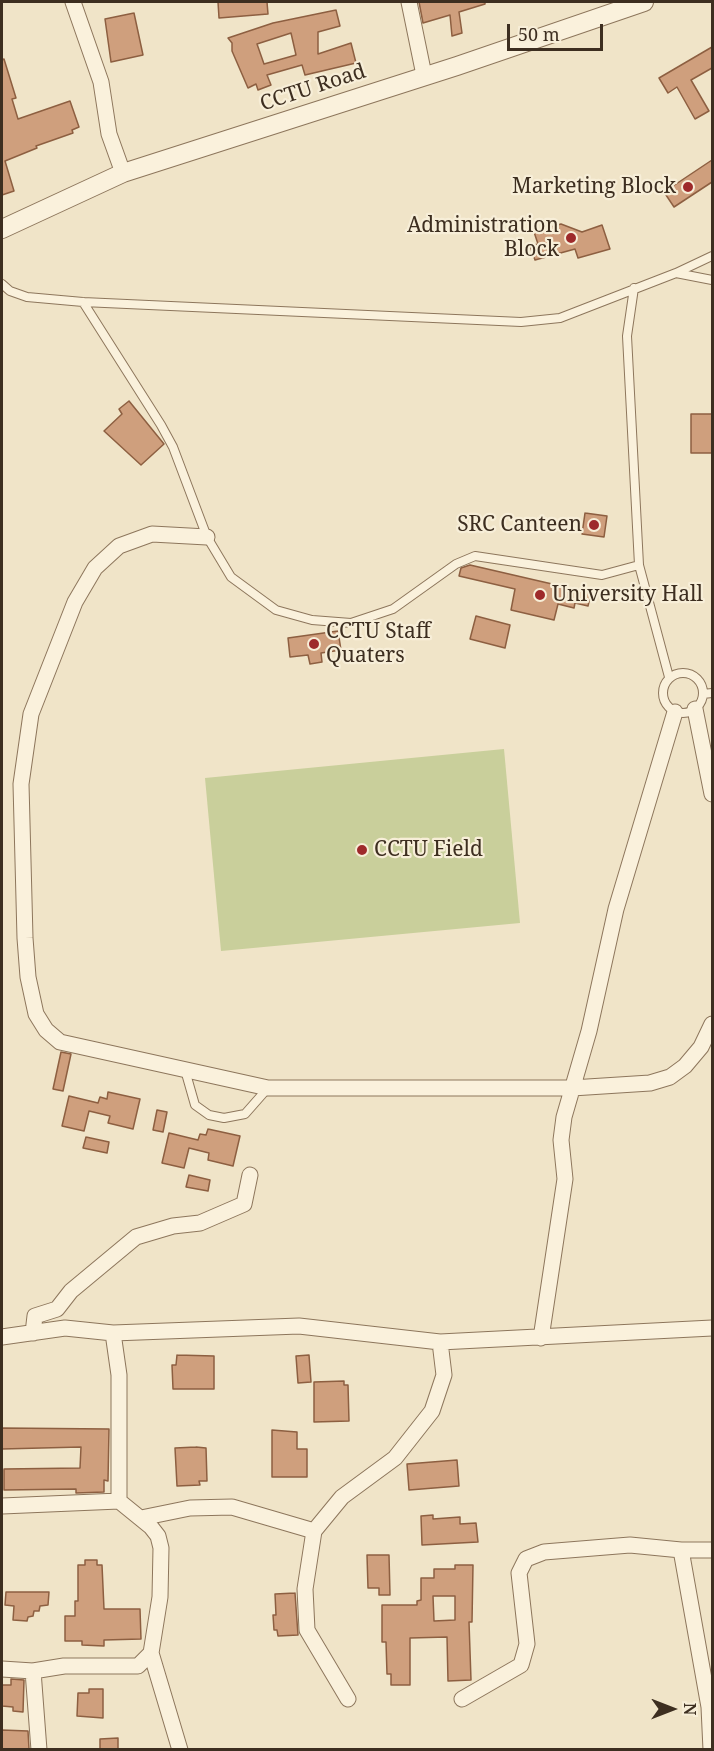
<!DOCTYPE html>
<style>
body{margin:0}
#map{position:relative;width:714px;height:1751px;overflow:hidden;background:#f0e4c8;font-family:"Noto Serif",serif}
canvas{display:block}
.frame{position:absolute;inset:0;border:3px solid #3d2e20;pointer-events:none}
.north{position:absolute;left:642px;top:1679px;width:60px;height:60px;-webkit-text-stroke:4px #f7eed8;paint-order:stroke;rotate:90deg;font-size:16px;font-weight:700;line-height:24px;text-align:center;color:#3d2e20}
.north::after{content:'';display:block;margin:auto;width:21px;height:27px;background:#3d2e20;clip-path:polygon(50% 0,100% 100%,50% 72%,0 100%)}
.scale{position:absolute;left:507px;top:24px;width:96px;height:27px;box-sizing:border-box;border:3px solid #3d2e20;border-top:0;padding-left:8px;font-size:18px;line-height:21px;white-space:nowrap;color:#3d2e20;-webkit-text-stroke:4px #f7eed8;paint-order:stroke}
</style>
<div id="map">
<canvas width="714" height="1751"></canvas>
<div class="frame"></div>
<div class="north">N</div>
<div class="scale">50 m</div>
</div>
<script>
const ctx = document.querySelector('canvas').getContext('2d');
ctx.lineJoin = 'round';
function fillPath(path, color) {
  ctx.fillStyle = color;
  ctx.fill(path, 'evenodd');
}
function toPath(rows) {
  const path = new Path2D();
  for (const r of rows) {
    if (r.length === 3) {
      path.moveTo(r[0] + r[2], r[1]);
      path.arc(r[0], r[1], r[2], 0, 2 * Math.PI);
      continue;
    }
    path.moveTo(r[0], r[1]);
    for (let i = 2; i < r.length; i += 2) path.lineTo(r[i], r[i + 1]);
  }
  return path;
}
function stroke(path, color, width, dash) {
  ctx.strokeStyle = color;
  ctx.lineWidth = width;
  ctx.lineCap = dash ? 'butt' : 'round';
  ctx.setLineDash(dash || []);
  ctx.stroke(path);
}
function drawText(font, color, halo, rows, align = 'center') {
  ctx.font = font + ' "Noto Serif",serif';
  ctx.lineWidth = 4.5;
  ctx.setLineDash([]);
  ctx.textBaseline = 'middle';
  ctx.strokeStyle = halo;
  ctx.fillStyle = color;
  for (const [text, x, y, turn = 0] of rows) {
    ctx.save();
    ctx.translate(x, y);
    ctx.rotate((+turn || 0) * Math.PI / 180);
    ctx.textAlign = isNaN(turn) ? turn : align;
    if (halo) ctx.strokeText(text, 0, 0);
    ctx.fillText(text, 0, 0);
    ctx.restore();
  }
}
fillPath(toPath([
 [504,749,520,923,221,951,205,778]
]), '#c9cf9b');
const building = toPath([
 [218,2,267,2,268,14,219,18,218,2],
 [419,2,485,2,485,4,459,12,462,33,452,36,450,15,423,23,419,2],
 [336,10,340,26,318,32,318,54,351,43,356,63,305,75,302,65,267,75,271,85,258,90,256,84,248,88,232,51,232,43,228,38,273,23,336,10],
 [291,33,296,55,264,64,257,44,291,33],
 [134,13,143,55,111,62,105,19,134,13],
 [712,47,712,68,691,80,709,111,695,119,677,87,668,93,659,78,712,47],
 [4,59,16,98,12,99,18,119,70,101,79,127,72,130,73,133,36,146,37,148,5,161,14,191,2,195,2,60,4,59],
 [712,160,712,182,674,207,664,192,712,160],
 [561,224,582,232,602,225,610,249,578,258,575,249,535,260,530,246,538,244,534,232,561,224],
 [129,401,164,444,141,465,104,431,122,414,119,409,129,401],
 [691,414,712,414,712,453,691,453,691,414],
 [585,513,607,516,604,537,582,534,585,513],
 [470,565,591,593,588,606,575,603,574,608,558,604,554,620,511,610,515,589,459,576,461,568,470,565],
 [476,616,510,625,505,648,470,639,476,616],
 [338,631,341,650,321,653,322,662,310,664,308,655,290,657,288,638,338,631],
 [61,1052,71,1054,63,1091,53,1089,61,1052],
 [108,1092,140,1099,133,1129,108,1123,110,1116,89,1111,84,1131,62,1126,69,1096,98,1103,100,1097,107,1099,108,1092],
 [157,1110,167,1112,163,1132,153,1130,157,1110],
 [208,1129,240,1136,233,1166,208,1160,209,1153,189,1148,184,1168,162,1163,169,1133,198,1140,200,1134,206,1135,208,1129],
 [86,1137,109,1142,107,1153,83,1148,86,1137],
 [189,1175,210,1180,208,1191,186,1187,189,1175],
 [177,1355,214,1356,214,1389,173,1389,172,1365,176,1365,177,1355],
 [309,1355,311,1382,298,1383,296,1356,309,1355],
 [344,1381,344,1385,348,1385,349,1421,314,1422,314,1382,344,1381],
 [2,1428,109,1429,108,1481,104,1480,104,1492,76,1493,76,1489,4,1490,4,1469,80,1468,81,1447,2,1449,2,1428],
 [272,1430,297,1432,297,1449,307,1449,307,1477,272,1477,272,1430],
 [196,1447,206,1448,207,1481,199,1481,200,1485,177,1486,175,1448,196,1447],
 [457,1460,459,1486,409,1490,407,1464,457,1460],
 [433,1515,433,1519,460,1517,460,1524,476,1523,478,1542,422,1545,421,1516,433,1515],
 [367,1555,389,1555,390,1595,379,1595,379,1588,368,1588,367,1555],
 [85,1560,97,1560,97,1565,102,1565,104,1609,140,1609,141,1639,104,1640,104,1646,82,1645,82,1641,65,1641,65,1616,75,1616,75,1601,78,1601,78,1565,85,1565,85,1560],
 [455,1565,473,1565,472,1622,469,1622,471,1680,448,1681,447,1637,410,1638,410,1685,391,1685,391,1674,387,1674,386,1642,382,1642,382,1605,417,1605,417,1601,421,1600,421,1578,434,1578,434,1569,455,1569,455,1565],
 [433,1596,455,1596,455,1620,434,1621,433,1596],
 [6,1592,49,1592,48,1605,40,1606,39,1611,34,1611,33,1616,28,1617,27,1621,13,1620,14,1606,5,1605,6,1592],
 [295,1593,298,1635,278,1636,277,1630,274,1630,273,1615,276,1615,275,1594,295,1593],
 [11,1679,24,1680,23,1712,13,1711,13,1707,2,1706,2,1685,11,1685,11,1679],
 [89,1689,103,1689,103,1718,77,1716,78,1693,89,1693,89,1689],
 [2,1730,28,1731,29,1749,2,1749,2,1730],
 [118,1738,118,1749,100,1749,100,1739,118,1738]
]);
fillPath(building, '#cf9f7d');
stroke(building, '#8d5f41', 1.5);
const service = toPath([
 [676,273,712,256],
 [2,284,10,291,27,297,83,302,521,322,560,318,676,273,712,280],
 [634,288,627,336,639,565,669,677],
 [83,302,161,425,173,447,207,537,231,577,276,610,312,620,351,623,393,609,456,564,475,556,602,575,639,565],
 [683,693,20],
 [703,694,712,693],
 [185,1070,195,1105,209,1115,224,1118,245,1114,267,1089]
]);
const minor = toPath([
 [73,2,101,82,109,134,123,173],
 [409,2,424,75],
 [207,537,152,534,119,546,95,568,75,602,31,714,21,784,25,938,28,977,36,1014,46,1030,60,1042,268,1088,572,1088,650,1083,670,1077,685,1066,701,1047,712,1024],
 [695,709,712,794],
 [33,1333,35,1316,57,1309,71,1291,136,1237,173,1226,200,1223,244,1204,250,1175],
 [113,1333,299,1326,440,1342,712,1328],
 [2,1337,65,1328,113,1333,119,1375,119,1501,151,1527,158,1536,161,1548,160,1597,151,1653,138,1666,64,1666,33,1671,39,1750],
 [541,1338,565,1179,561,1140,564,1117,589,1031,616,909,675,712],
 [2,1506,119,1501],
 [141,1518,190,1508,232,1507,314,1531],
 [681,1550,709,1707,711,1750],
 [151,1653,180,1750],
 [2,1669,33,1671],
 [348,1699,307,1630,305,1589,314,1531,342,1497,395,1458,432,1411,444,1375,440,1342],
 [462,1699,521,1665,527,1644,519,1573,526,1559,544,1552,630,1545,681,1550,712,1550]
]);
const tertiary = toPath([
 [2,229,123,173,457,66,644,2]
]);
stroke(service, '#8d765c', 10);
stroke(minor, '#8d765c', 17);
stroke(tertiary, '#8d765c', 20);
stroke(service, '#faf1dc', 8);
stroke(minor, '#faf1dc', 15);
stroke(tertiary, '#faf1dc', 18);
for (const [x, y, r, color] of [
 [688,187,6,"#9e2a2b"],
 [571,238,6,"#9e2a2b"],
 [594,525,6,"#9e2a2b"],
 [540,595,6,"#9e2a2b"],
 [314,644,6,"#9e2a2b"],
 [362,850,6,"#9e2a2b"]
]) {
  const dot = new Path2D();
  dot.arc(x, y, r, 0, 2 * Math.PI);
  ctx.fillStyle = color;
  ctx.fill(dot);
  stroke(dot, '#f7eed8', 2);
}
drawText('21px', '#3d2e20', '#f7eed8', [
 ["CCTU Road",313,88,-18]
]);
drawText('21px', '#3d2e20', '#f7eed8', [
 ["Marketing Block",676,187],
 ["Administration",559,226],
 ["Block",559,250],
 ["SRC Canteen",582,525],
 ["University Hall",552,595,"left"],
 ["CCTU Staff",326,632,"left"],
 ["Quaters",326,656,"left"],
 ["CCTU Field",374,850,"left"]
], 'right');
</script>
